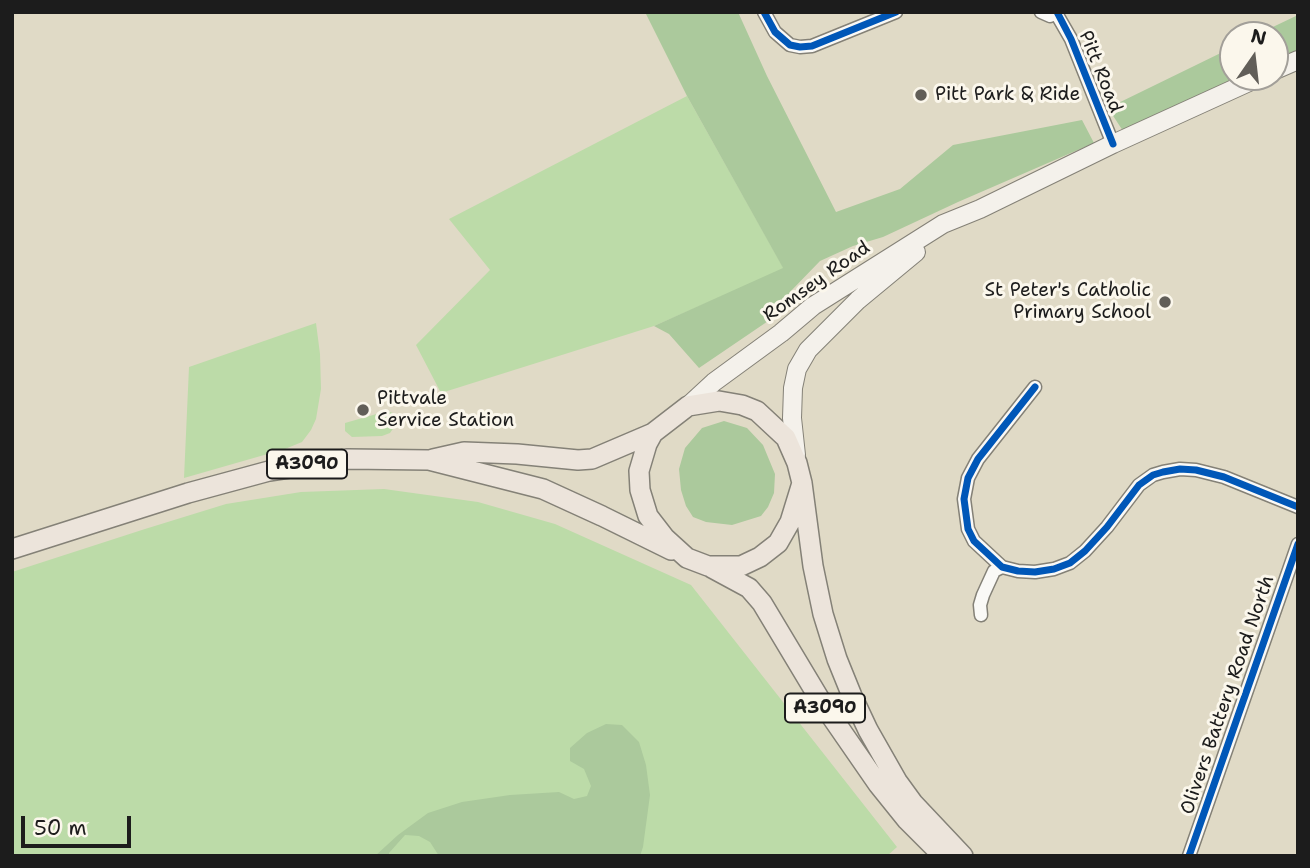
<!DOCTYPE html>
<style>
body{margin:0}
#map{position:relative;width:1310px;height:868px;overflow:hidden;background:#e0dac6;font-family:"Shantell Sans",sans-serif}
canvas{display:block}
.frame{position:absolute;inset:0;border:14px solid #1c1c1c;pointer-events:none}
.north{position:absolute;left:1219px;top:21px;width:70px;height:70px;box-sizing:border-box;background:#fbf7ec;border:2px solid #a29f99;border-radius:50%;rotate:14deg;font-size:19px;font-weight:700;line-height:28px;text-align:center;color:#1c1c1c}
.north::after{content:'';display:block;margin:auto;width:24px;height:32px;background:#615e58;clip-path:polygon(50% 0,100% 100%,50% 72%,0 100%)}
.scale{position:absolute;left:21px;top:816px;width:110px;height:32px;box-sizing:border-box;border:4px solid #1c1c1c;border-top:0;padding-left:9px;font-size:21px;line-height:24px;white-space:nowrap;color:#1c1c1c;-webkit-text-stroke:5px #fbf7ec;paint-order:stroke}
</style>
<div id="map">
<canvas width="1310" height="868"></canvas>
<div class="frame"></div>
<div class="north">N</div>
<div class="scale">50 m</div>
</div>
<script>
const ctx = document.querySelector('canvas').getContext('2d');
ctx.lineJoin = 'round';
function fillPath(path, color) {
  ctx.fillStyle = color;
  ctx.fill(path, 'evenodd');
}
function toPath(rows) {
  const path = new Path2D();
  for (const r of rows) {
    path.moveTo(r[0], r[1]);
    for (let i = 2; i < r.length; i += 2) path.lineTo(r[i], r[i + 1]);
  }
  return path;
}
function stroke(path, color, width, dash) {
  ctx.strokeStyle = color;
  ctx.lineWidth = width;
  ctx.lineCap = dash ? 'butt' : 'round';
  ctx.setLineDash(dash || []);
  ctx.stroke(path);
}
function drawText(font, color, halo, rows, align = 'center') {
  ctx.font = font + ' "Shantell Sans",sans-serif';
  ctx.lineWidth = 6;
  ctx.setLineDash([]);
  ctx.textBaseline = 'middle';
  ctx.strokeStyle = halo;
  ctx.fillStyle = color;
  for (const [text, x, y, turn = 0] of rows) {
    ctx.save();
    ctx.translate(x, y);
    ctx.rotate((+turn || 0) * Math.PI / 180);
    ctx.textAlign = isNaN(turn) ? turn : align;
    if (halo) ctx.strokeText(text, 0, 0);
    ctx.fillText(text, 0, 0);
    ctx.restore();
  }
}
fillPath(toPath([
 [687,96,784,269,654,326,441,393,416,345,490,270,449,219],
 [316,323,320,354,321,389,316,419,311,430,302,442,285,449,184,478,189,367],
 [387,411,393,413,396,417,397,423,390,433,382,436,352,437,345,431,345,423],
 [384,489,478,502,555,524,691,585,897,847,887,856,12,856,12,572,145,529,226,504,301,492]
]), '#bcdba8');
fillPath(toPath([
 [645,12,738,12,767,76,836,212,900,189,953,145,1082,120,1094,143,958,202,883,237,853,246,820,261,790,292,777,315,699,368,669,334,654,326,783,268,687,96],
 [1298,15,1298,50,1275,61,1275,35,1256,35],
 [1233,47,1233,77,1239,77,1123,131,1108,108],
 [724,421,747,428,763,445,775,474,774,493,768,507,761,516,732,525,706,522,693,517,686,506,681,490,679,469,685,448,702,428],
 [606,724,622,725,639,742,646,765,650,795,643,847,640,856,439,856,430,842,419,836,405,835,389,853,389,856,375,856,398,835,428,813,462,802,510,795,559,792,574,799,587,796,591,786,584,769,570,761,570,748,587,733]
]), '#abc99c');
const minor = toPath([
 [764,12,775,32,790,45,800,47,812,46,896,12],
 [1041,12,1050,16,1057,12],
 [1056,13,1071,39,1113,144],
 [1035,387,978,459,968,478,964,499,968,529,974,541,1002,567,1018,571,1035,572,1054,569,1070,563,1085,551,1107,527,1139,485,1153,475,1163,472,1180,469,1196,470,1224,477,1298,507],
 [981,615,980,605,983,595,994,571,1002,567],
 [1189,856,1298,544]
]);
const secondary = toPath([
 [1275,70,1298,60],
 [688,406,714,382,781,333,813,306,943,224,980,209,1113,144,1260,77],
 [796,455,792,418,793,388,797,369,808,350,858,300,916,252]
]);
const primary = toPath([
 [433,459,464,452,517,454,578,460,592,459,653,433],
 [802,483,790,522,778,543,760,557,741,566,708,566,687,558,665,538,648,516,640,490,639,471,647,444,653,433,688,406,719,401,742,405,757,411,786,438,797,463,802,483,813,566,823,614,837,659,852,696,868,730,897,781,913,803,963,856],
 [12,549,188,493,269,471,348,459,429,460,543,489,602,516,671,550],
 [712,568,749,588,762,603,822,703,878,784,907,820,943,856]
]);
stroke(minor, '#848177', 15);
stroke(secondary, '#848177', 20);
stroke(primary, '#848177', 22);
stroke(minor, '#faf9f6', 12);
stroke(secondary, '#f4f1eb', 18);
stroke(primary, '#ece4db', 19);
stroke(toPath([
 [764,12,775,32,790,45,800,47,812,46,896,12],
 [1057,12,1071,39,1113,144],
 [1035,387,978,459,968,478,964,499,968,529,974,541,1002,567,1018,571,1035,572,1054,569,1070,563,1085,551,1107,527,1139,485,1153,475,1163,472,1180,469,1196,470,1224,477,1298,507],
 [1189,856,1298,544]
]), '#0057b8', 7);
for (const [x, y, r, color] of [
 [921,95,7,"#615e58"],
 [1165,302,7,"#615e58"],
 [363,410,7,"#615e58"]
]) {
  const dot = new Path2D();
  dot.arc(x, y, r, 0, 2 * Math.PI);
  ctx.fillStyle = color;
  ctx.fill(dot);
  stroke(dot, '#fbf7ec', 2.5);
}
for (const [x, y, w] of [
 [307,464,80],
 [825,708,80]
]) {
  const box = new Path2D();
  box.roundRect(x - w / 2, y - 14.5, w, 29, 5);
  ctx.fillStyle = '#fbf7ec';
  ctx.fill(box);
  stroke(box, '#1c1c1c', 2);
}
drawText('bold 18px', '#1c1c1c', null, [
 ["A3090",307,464],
 ["A3090",825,708]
]);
drawText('19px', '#1c1c1c', '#fbf7ec', [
 ["Pitt Road",1100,72,68],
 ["Romsey Road",817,282,-35],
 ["Olivers Battery Road North",1228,695,-71]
]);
drawText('19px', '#1c1c1c', '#fbf7ec', [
 ["Pitt Park & Ride",935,95],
 ["St Peter's Catholic",1151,291,"right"],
 ["Primary School",1151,313,"right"],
 ["Pittvale",377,399],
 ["Service Station",377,421]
], 'left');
</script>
